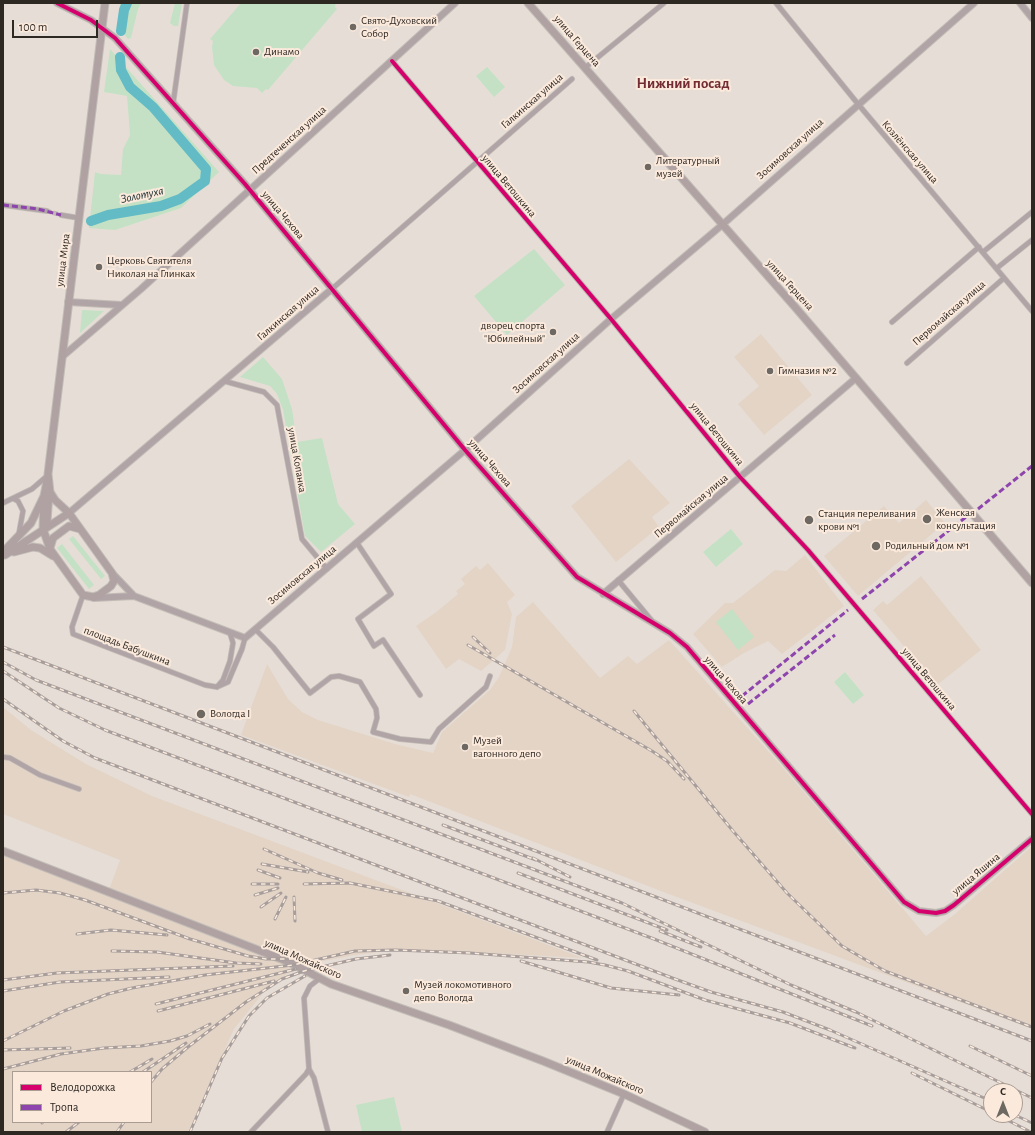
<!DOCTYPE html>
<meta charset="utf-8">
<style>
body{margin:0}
#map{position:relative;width:1035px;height:1135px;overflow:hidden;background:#e6ded6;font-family:"Alegreya Sans",sans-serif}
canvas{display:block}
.frame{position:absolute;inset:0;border:4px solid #2e2823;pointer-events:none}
.legend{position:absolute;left:12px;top:1071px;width:140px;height:52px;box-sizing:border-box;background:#fbeadc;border:1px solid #a99c92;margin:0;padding:5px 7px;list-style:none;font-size:12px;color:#2e2823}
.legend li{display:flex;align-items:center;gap:8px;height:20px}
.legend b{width:20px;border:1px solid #a99c92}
.north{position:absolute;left:983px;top:1083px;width:40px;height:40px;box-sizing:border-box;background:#fbeadc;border:1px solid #a99c92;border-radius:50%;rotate:0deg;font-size:11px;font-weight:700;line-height:16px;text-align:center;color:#2e2823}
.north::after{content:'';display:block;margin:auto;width:14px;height:18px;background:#6e6862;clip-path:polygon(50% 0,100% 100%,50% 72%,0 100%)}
.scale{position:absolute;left:12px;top:20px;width:86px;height:18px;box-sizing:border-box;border:2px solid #2e2823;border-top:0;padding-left:5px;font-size:12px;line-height:14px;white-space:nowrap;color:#2e2823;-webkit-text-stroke:3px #fbeadc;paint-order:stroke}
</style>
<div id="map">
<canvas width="1035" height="1135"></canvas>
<div class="frame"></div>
<ul class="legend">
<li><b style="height:5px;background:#d6006c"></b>Велодорожка</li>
<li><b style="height:5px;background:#8e44ad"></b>Тропа</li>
</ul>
<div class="north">С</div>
<div class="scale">100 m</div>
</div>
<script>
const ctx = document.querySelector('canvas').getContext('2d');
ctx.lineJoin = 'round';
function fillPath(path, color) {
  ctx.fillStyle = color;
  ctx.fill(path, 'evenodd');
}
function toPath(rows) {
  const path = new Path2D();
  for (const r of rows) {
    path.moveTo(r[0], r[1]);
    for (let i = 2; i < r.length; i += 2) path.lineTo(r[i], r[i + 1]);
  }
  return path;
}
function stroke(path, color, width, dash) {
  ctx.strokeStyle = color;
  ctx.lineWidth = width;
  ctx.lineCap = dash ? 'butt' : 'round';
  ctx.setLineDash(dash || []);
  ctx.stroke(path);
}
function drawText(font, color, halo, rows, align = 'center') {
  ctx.font = font + ' "Alegreya Sans",sans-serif';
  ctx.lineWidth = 4;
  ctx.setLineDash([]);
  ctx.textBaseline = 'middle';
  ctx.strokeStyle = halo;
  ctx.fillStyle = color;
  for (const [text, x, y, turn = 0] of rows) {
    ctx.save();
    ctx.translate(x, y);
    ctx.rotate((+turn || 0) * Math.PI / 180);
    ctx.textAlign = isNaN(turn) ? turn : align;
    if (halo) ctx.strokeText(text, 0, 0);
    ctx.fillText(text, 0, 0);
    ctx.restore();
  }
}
fillPath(toPath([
 [761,334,812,395,764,435,738,404,759,386,734,357],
 [629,459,670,503,652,517,659,527,616,562,571,506],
 [926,500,945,523,858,596,824,556,884,506,899,523],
 [805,555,844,606,782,654,768,641,744,653,722,667,693,634,725,603,733,603,775,570,786,571],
 [488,563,515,595,507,602,512,614,505,650,481,671,459,659,446,669,416,626,435,613,458,594,456,591,465,584,461,579,476,566,480,570],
 [921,576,981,650,937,685,873,610,883,601,887,605],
 [533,602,600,678,628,656,637,664,669,640,785,770,926,936,955,914,1032,846,1032,1029,666,893,410,794,409,797,241,735,267,664,288,699,302,712,318,720,395,744,433,753,442,732,490,690,499,677,512,647,516,617],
 [3,707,31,730,86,764,152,796,583,958,470,952,396,950,355,955,313,963,299,968,277,980,268,987,234,1029,188,1132,3,1132,3,856,107,895,120,860,3,814],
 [13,1072,151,1072,151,1122,13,1122]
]), '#e3d4c6');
fillPath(toPath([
 [120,3,141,3,138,9,131,38,128,39,119,28],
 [175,3,182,3,178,26,174,26,170,23],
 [241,3,336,3,335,7,337,9,268,90,266,89,262,93,257,88,233,86,224,80,214,65,212,47,213,41,210,39],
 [110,49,219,172,181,208,115,230,89,228,95,172,101,174,121,175,123,149,130,135,127,96,104,92],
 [487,67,505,87,494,97,476,76],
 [534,249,565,285,507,335,474,296],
 [82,310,104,311,80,333],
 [263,357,282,379,292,409,297,442,322,438,338,504,355,524,321,552,305,536,283,410,277,394,270,386,240,377],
 [731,529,743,544,716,567,703,552],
 [73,536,105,576,101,579,69,539],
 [62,544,94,585,89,589,57,548],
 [732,609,754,637,738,650,716,622],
 [845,672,864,695,853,704,834,682],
 [394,1097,402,1132,362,1132,356,1105]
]), '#c4e1c5');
stroke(toPath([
 [121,31,124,10,127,3],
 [91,221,108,215,161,206,180,199,205,181,206,169,153,107,130,87,121,70,120,57]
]), '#63bbc5', 10);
stroke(toPath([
 [47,211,61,215]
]), '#c1bab2', 4.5, [4.5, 2]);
const minor = toPath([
 [776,3,858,104,1032,311],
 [392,61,611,319,740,477,808,550,1032,814],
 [586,67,664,3],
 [173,104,187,3],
 [3,205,47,211],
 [61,215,79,218],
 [983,252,1032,212],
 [997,268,1032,240],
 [333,288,572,79],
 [892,322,979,247],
 [907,363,1004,278],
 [224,381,264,392,277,405,302,539,327,569],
 [14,499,18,501,23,511,19,533],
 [3,503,32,489,47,476],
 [357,543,391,594,358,619,374,646,383,640,420,695],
 [618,580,652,621],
 [81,593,83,595,72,627,73,634,205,685,217,687,228,682,242,649,245,638],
 [255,629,273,647,310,693,331,677,339,676,360,682,376,709,377,718,373,732,400,739,431,742,439,729,486,687,490,676],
 [217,687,223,680,230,661,233,643,230,633],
 [3,757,10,758,40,775,79,789],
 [309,1069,314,1078,328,1132],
 [251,1132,306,1074,309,1069,304,998,310,986,319,979],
 [607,1132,624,1094]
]);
const tertiary = toPath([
 [57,3,91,20,115,38,245,184,465,450,577,577,670,633,687,647,904,902,919,911,936,913,945,911,954,905,1032,839],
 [1020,3,1032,18],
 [68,302,122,305],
 [63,356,141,289,455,3],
 [69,513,333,288],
 [112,573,134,596,245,638,465,450,611,319,722,225,974,3],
 [603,594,856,378],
 [94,598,134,596]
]);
const secondary = toPath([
 [528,3,795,307,1032,583],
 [44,496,43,529,50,549,83,595,93,597,99,595,111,586,114,581,112,573,69,513,55,500,50,492,48,474,105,3],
 [43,529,47,522,49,493],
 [50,548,53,538,69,526,80,529],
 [3,552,31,523,44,496,47,481],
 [14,552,33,547,40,548,53,556],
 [5,555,69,513],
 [3,851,289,962,331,984,449,1025,543,1061,624,1094,705,1132]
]);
stroke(minor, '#c3bdb7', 6);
stroke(tertiary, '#c3bdb7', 8);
stroke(secondary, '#c3bdb7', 9);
stroke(minor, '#b1a4a6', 4.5);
stroke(tertiary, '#b1a4a6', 6);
stroke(secondary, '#b0a2a3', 7);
const rail = toPath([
 [473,637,490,653],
 [468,645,652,751,667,761,684,779],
 [3,647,1032,1041],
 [3,662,36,680,622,903,791,985,856,1012,1032,1098],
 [3,671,59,708,105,730,654,939,872,1026],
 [3,699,63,741,95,758,675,979,711,992,783,1012,830,1030,991,1101],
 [634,711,733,831,787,893,842,946,885,971,1032,1027],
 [443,825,536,860],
 [264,849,318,873,342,880],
 [533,858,570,877],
 [262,864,308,872],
 [258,870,280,878],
 [518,873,667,930],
 [252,884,278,884],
 [304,884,350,883,438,901,597,960],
 [3,893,36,890,60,893,85,900,190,939,248,956,266,959,302,959],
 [255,895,278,888],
 [294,897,295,921],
 [261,907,281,893],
 [275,919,286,897],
 [660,931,701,947],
 [77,934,111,930,167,935],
 [112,951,157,952,236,963,261,964],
 [521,961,611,988,679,995],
 [3,980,57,973,233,966],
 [3,991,60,982,169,977],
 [156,1004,296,969],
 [158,1011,274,981],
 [3,1041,64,1011,108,994,132,988,205,975,293,965,355,951,395,950,470,953,588,962,605,965,628,971,705,1000,790,1023,855,1048],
 [970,1046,1032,1076],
 [3,1050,70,1048],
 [3,1069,61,1054,104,1048,141,1046,170,1041,187,1036,210,1024],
 [130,1072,152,1059],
 [143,1072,186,1043],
 [912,1073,991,1112],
 [151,1082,162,1069,188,1047,246,1002,282,979,304,971,356,959,390,955],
 [997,1115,1031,1132],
 [1015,1115,1032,1123],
 [42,1123,43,1122],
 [66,1132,79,1122],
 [117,1132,124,1122],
 [190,1132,222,1058,249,1016,267,998,305,976]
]);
stroke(rail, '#a79e9c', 3);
stroke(rail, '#fbeadc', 1.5, [4.5]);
stroke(toPath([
 [3,205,38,209,61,215],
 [978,509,1032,466],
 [862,599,966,517],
 [742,696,848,610],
 [748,704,835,635]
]), '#8e44ad', 3, [6, 3]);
stroke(toPath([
 [57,3,91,20,115,38,245,184,465,450,577,577,670,633,687,647,904,902,919,911,936,913,945,911,954,905,1032,839],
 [392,61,611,319,740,477,808,550,1032,814]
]), '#d6006c', 4);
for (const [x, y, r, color] of [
 [353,27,4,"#6e6862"],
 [256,52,4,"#6e6862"],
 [648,167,4,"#6e6862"],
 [99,267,4,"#6e6862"],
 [553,332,4,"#6e6862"],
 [770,371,4,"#6e6862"],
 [927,519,5,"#6e6862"],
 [809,520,5,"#6e6862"],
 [876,546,5,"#6e6862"],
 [201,714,5,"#6e6862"],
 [465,747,4,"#6e6862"],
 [406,991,4,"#6e6862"]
]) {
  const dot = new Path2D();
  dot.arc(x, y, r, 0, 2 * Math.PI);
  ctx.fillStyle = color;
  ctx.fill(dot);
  stroke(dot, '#fbeadc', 1.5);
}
drawText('11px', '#2e2823', '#fbeadc', [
 ["Свято-Духовский",361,21],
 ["Собор",361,34],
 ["Динамо",264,52],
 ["Литературный",656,161],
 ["музей",656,174],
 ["Церковь Святителя",107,261],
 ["Николая на Глинках",107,274],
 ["дворец спорта",545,326,"right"],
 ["\"Юбилейный\"",545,339,"right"],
 ["Гимназия №2",778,371],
 ["Женская",936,513],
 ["консультация",936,526],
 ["Станция переливания",818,514],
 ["крови №1",818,527],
 ["Родильный дом №1",885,546],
 ["Вологда I",210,714],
 ["Музей",473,741],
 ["вагонного депо",473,754],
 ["Музей локомотивного",414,985],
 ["депо Вологда",414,998]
], 'left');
drawText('11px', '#2e2823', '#fbeadc', [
 ["улица Герцена",577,41,49],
 ["Галкинская улица",532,101,-41],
 ["Предтеченская улица",289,140,-42],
 ["Зосимовская улица",790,149,-42],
 ["Козлёнская улица",910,152,49],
 ["улица Ветошкина",509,186,50],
 ["улица Чехова",283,215,50],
 ["улица Мира",63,260,-83],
 ["улица Герцена",790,285,48],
 ["Галкинская улица",288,313,-41],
 ["Первомайская улица",949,313,-41],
 ["Зосимовская улица",546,363,-42],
 ["улица Ветошкина",717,434,51],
 ["улица Копанка",297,460,80],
 ["улица Чехова",490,463,49],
 ["Первомайская улица",691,506,-40],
 ["Зосимовская улица",302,575,-40],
 ["площадь Бабушкина",127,646,21],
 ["улица Ветошкина",929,679,50],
 ["улица Чехова",726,680,49],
 ["улица Яшина",976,874,-40],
 ["улица Можайского",303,959,24],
 ["улица Можайского",605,1075,23]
]);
drawText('italic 12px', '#182d30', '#fbeadc', [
 ["Золотуха",142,195,-12]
]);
drawText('bold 15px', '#732c33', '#fbeadc', [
 ["Нижний посад",683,83]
]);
</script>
